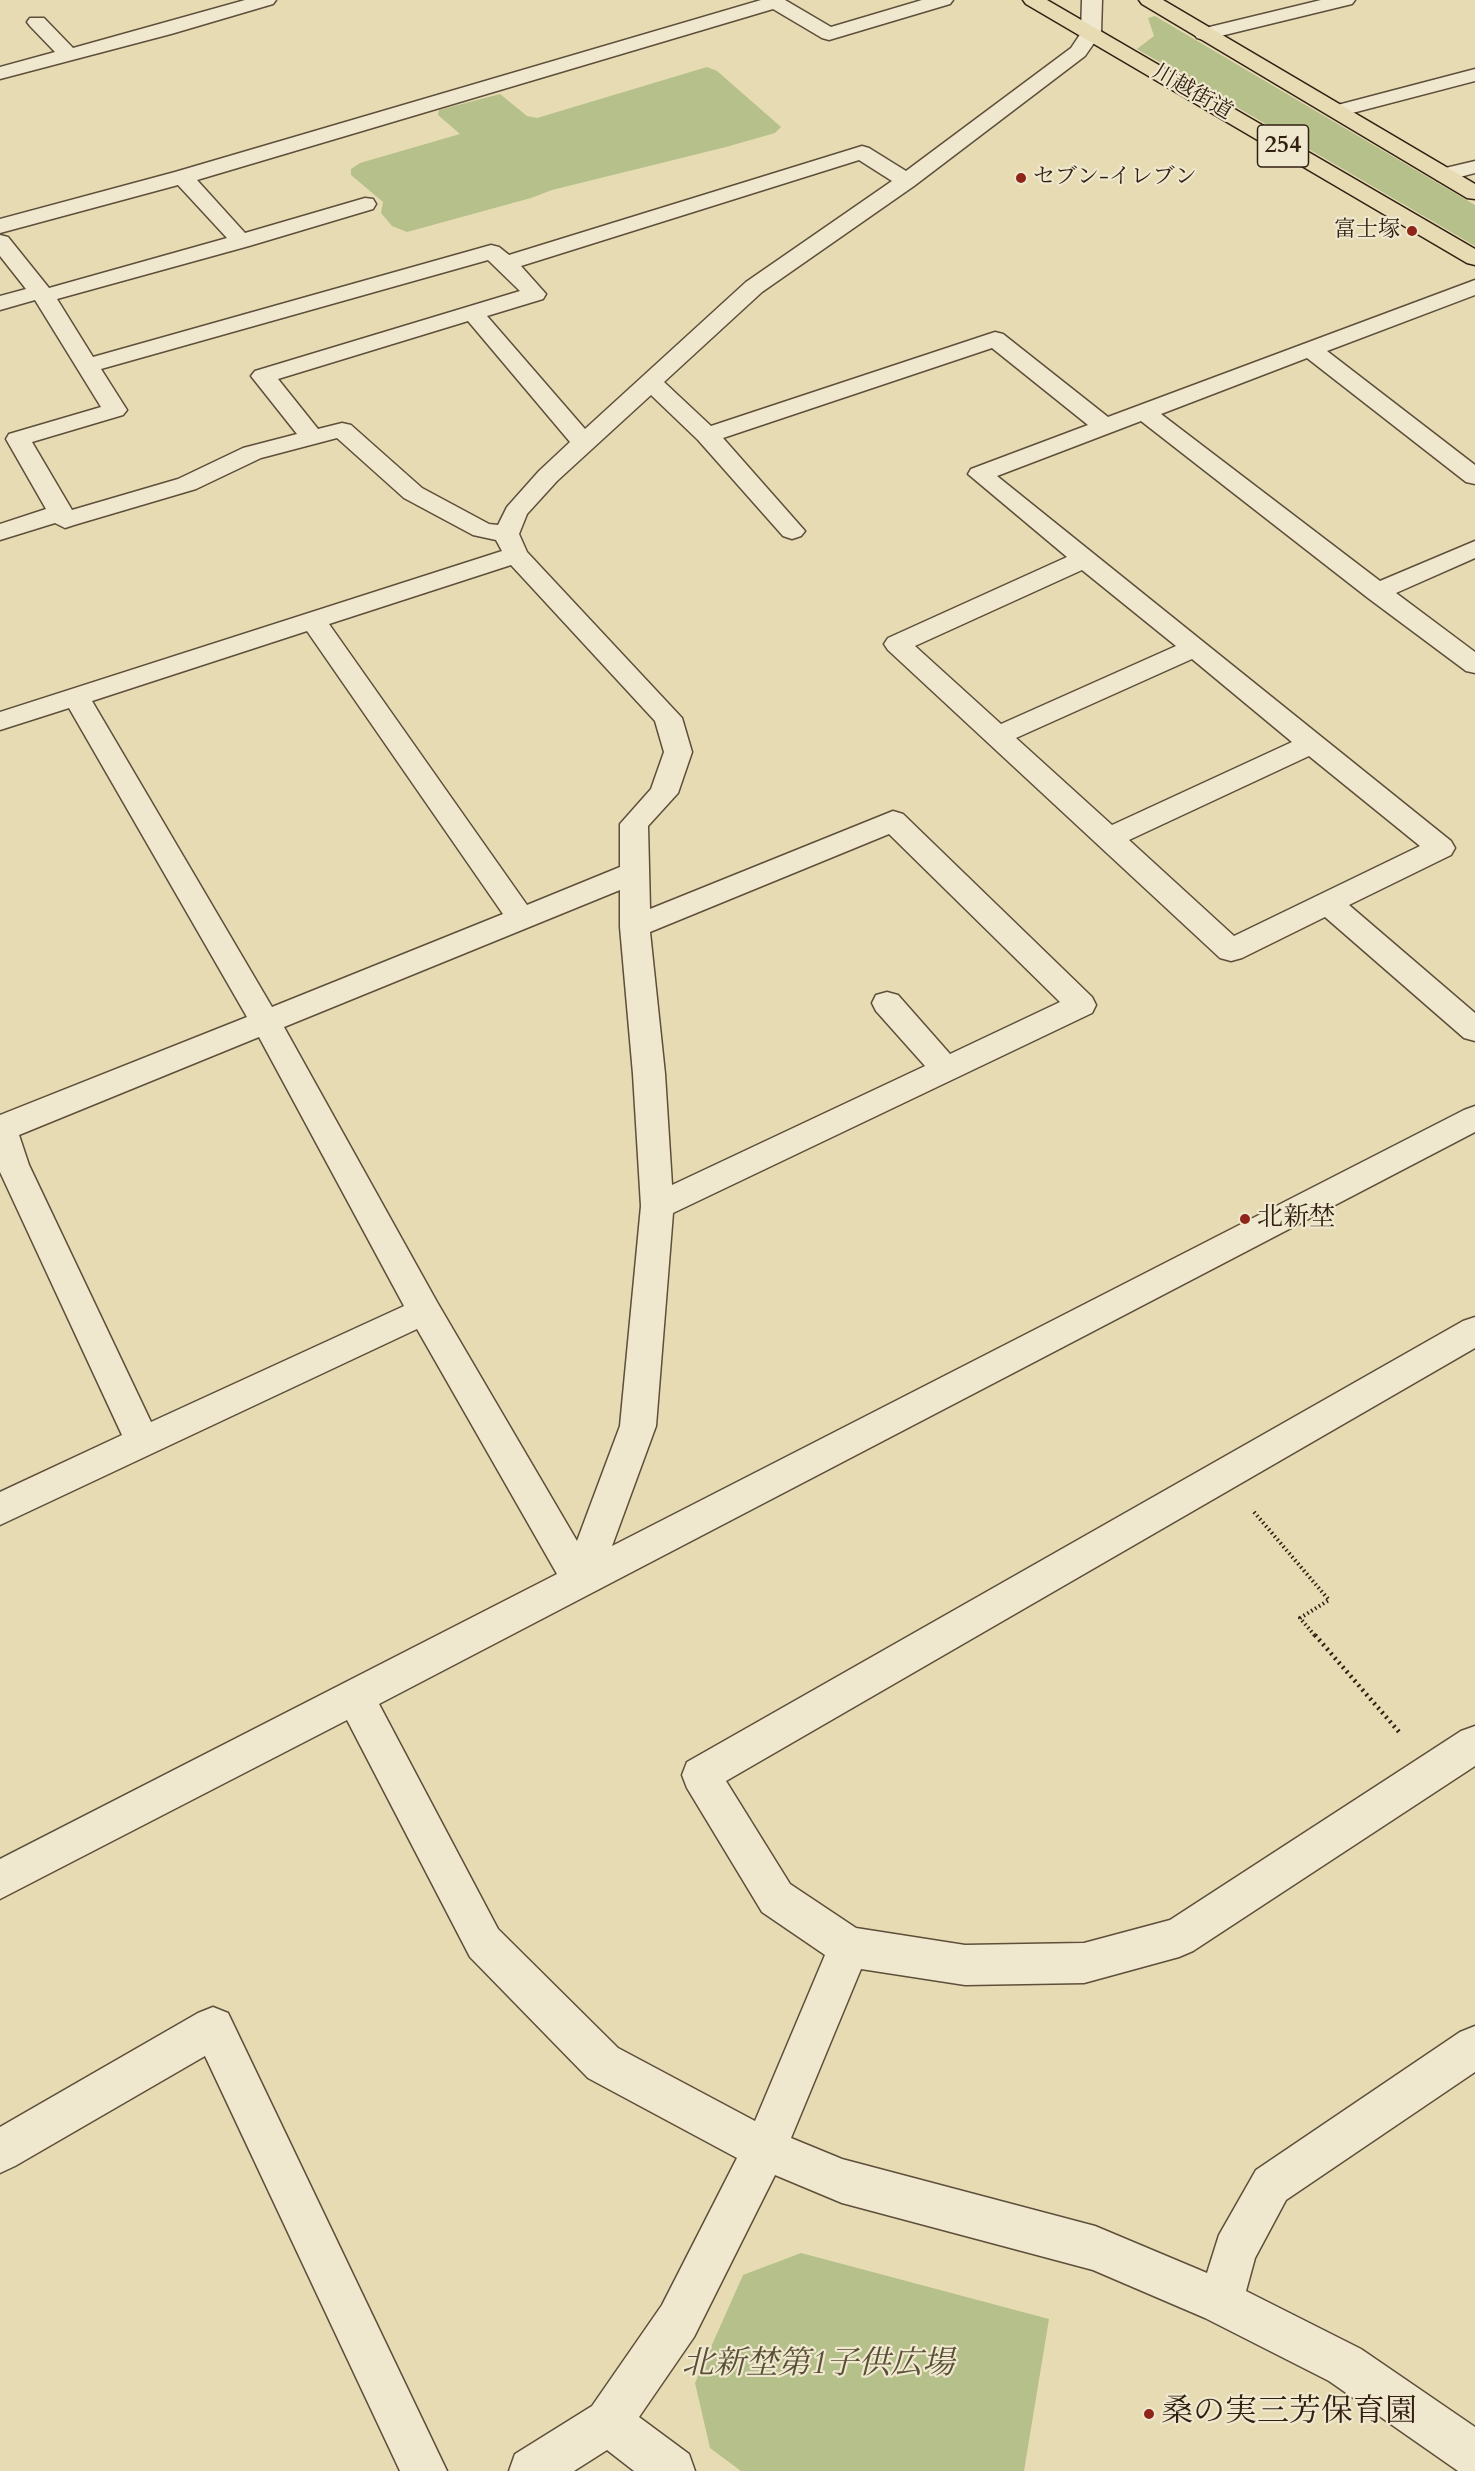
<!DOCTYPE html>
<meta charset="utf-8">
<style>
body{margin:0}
canvas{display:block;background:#e6dbb3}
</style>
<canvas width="1475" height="2471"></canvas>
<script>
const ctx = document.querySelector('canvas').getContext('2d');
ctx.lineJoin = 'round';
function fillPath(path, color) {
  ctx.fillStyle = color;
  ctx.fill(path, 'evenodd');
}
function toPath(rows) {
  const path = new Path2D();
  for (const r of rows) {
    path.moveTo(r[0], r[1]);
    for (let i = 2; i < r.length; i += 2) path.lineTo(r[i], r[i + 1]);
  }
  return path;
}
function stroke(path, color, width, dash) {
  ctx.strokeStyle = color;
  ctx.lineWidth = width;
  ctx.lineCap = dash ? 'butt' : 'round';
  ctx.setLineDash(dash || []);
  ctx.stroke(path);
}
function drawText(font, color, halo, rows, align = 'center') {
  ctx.font = font + ' Cardo,"Noto Serif JP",serif';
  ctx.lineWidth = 4.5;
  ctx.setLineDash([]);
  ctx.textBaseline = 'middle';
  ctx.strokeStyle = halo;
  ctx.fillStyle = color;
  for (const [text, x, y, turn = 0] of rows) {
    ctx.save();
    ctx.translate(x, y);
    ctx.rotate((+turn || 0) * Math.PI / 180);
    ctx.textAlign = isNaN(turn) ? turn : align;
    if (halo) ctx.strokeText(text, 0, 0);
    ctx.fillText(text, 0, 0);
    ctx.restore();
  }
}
fillPath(toPath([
 [1155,16,1475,205,1475,246,1137,49,1154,36,1148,18],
 [707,67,717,71,781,127,775,133,726,147,552,190,531,198,407,232,392,226,381,213,383,202,351,175,351,169,360,163,460,134,438,115,439,110,500,94,527,116,537,118],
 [801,2253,1049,2319,1024,2471,741,2471,710,2448,695,2383,743,2275]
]), '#b6c08b');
const minor = toPath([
 [245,0,276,0,273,4,171,34,0,79,0,67,55,52,30,26,27,22,30,18,44,18,73,48,245,0],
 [761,0,785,0,831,27,922,0,953,0,950,4,829,40,822,38,773,9,197,180,245,233,365,198,373,199,376,204,373,209,249,246,57,299,93,357,491,245,499,247,509,255,862,146,869,148,906,171,1071,48,1081,33,1082,0,1102,0,1101,33,1085,56,914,186,762,292,664,382,711,426,995,332,1003,334,1108,417,1475,280,1475,295,1327,351,1475,465,1475,484,1466,482,1307,358,1161,414,1380,581,1475,541,1475,558,1396,593,1475,652,1475,673,1466,671,1368,598,1141,421,997,476,1451,841,1455,848,1451,855,1349,905,1475,1013,1475,1041,1464,1038,1325,917,1242,958,1231,961,1220,958,888,650,884,644,888,638,1067,557,968,474,971,469,1088,425,992,348,723,438,805,531,801,536,792,539,783,536,698,440,651,395,557,481,527,514,519,534,527,552,682,718,692,752,678,793,648,826,650,909,893,811,903,814,1092,997,1096,1005,1092,1013,673,1213,656,1426,612,1546,1464,1110,1475,1106,1475,1132,379,1704,498,1929,618,2048,755,2121,825,1955,762,1912,687,1788,682,1775,687,1762,1463,1321,1475,1317,1475,1348,726,1781,790,1884,856,1928,965,1945,1084,1943,1170,1920,1461,1731,1475,1726,1475,1766,1193,1951,1179,1957,1084,1983,965,1985,861,1969,791,2138,842,2159,1095,2226,1207,2273,1219,2235,1256,2170,1460,2032,1475,2026,1475,2072,1286,2200,1255,2258,1246,2291,1361,2349,1475,2427,1475,2471,1458,2471,1329,2381,1205,2318,1093,2270,842,2203,775,2175,694,2337,639,2417,689,2454,695,2471,634,2471,607,2450,574,2471,509,2471,515,2454,592,2406,662,2305,737,2158,588,2078,470,1957,347,1720,0,1899,0,1859,557,1574,417,1329,0,1525,0,1492,122,1435,0,1172,0,1115,247,1017,69,708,0,730,0,712,502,551,496,540,473,535,404,498,337,438,261,458,196,489,74,525,65,528,55,523,0,540,0,524,46,509,6,439,9,434,101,407,35,300,0,310,0,296,26,289,0,256,0,235,8,237,49,288,227,238,178,185,0,233,0,219,175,172,761,0],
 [859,160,892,181,746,282,585,429,487,316,543,299,546,294,521,266,859,160],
 [488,260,520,291,255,371,251,376,297,434,243,448,178,479,72,510,32,442,123,415,127,410,101,369,488,260],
 [468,321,570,442,539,471,507,507,498,525,489,524,422,488,351,425,342,423,318,429,278,379,468,321],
 [511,565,655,721,664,752,651,789,620,824,620,867,527,905,329,624,511,565],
 [1082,570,1176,646,1001,724,915,646,1082,570],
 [307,631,503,914,272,1007,92,701,307,631],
 [1192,659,1292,742,1112,825,1016,738,1192,659],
 [1309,756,1420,846,1234,936,1129,840,1309,756],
 [889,834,1060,1002,950,1054,898,995,887,992,876,995,872,1003,876,1011,925,1066,672,1185,665,1074,650,932,889,834],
 [620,890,620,927,633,1074,641,1206,620,1426,577,1541,437,1302,284,1027,620,890],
 [259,1037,404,1306,151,1422,29,1165,19,1135,259,1037],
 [1321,0,1355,0,1352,4,1204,40,1197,38,1194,34,1197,30,1321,0],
 [1475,69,1475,81,1337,117,1330,115,1327,111,1330,107,1475,69],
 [1475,161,1475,173,1445,181,1437,180,1434,175,1437,170,1475,161],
 [213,2007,228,2013,447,2471,400,2471,205,2056,15,2166,0,2173,0,2127,198,2013,213,2007]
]);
const highway = toPath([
 [1023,0,1047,0,1475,249,1475,265,1467,263,1026,4,1023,0],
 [1139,0,1163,0,1475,184,1475,199,1467,198,1142,4,1139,0]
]);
stroke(minor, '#5e4e3a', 3);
stroke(highway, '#311f12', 3);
stroke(toPath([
 [1254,1512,1329,1600,1300,1618,1316,1637]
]), '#311f12', 4, [1.5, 3]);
stroke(toPath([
 [1315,1635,1400,1733]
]), '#311f12', 4.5, [2, 4]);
fillPath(minor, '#efe8ce');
fillPath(highway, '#e6dbb3');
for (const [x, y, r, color] of [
 [1021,178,6,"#8f2418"],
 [1412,231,6,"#8f2418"],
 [1245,1219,6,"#8f2418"],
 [1149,2414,6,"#8f2418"]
]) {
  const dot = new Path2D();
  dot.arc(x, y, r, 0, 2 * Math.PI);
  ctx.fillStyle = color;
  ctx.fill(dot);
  stroke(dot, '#efe8ce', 2);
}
drawText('22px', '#311f12', '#efe8ce', [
 ["川越街道",1192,93,30]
]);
drawText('22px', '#311f12', '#efe8ce', [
 ["セブン-イレブン",1033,178],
 ["富士塚",1400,231,"right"]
], 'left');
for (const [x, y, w] of [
 [1283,146,51]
]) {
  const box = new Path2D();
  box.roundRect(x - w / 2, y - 21, w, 42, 4.5);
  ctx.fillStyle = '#efe8ce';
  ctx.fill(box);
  stroke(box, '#311f12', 1.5);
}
drawText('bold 24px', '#311f12', null, [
 ["254",1283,146]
]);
drawText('26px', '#311f12', '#efe8ce', [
 ["北新埜",1257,1219]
], 'left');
drawText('italic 32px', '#594f36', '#efe8ce', [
 ["北新埜第1子供広場",818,2366]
]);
drawText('32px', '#311f12', '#efe8ce', [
 ["桑の実三芳保育園",1161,2414]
], 'left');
</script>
